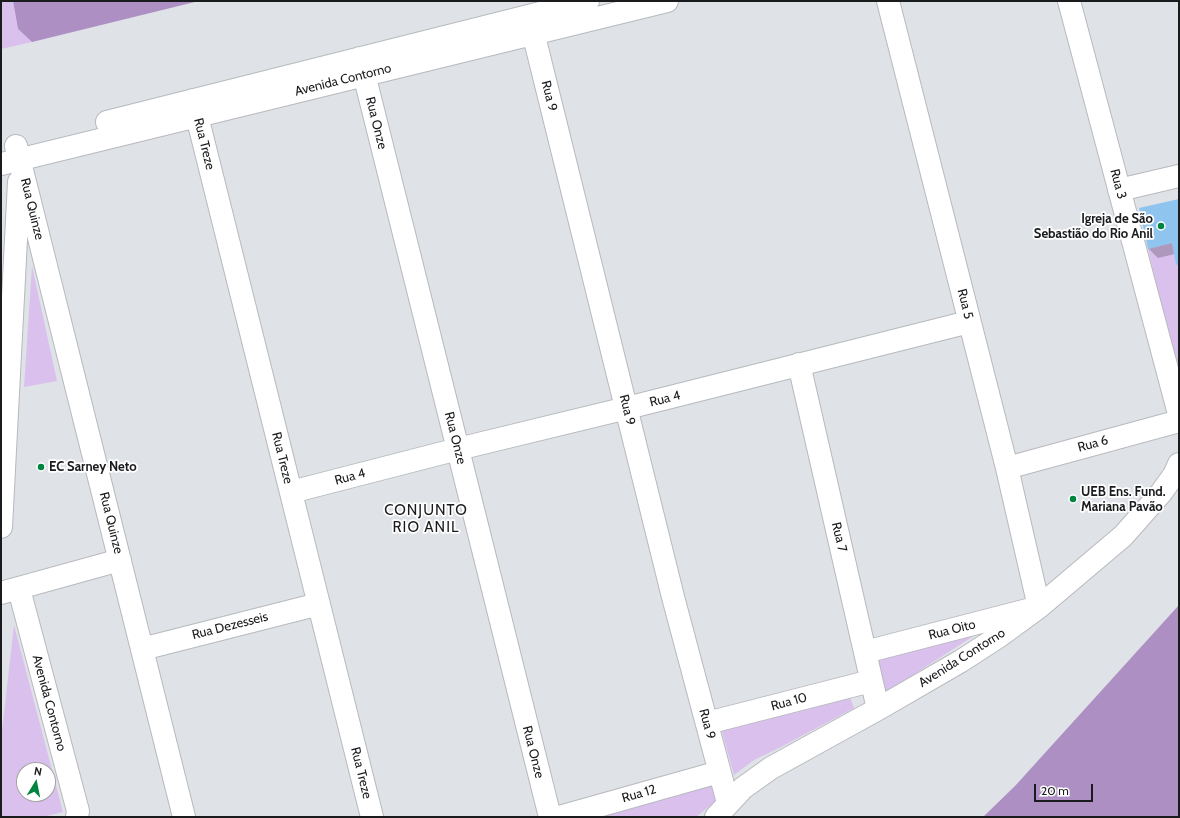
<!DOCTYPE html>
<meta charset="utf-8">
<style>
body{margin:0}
#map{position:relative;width:1180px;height:818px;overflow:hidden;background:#dfe2e7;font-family:Cabin,sans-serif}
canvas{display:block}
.frame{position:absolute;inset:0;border:2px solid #1a1b1d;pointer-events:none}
.north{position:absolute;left:16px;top:762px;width:40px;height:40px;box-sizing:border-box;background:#fff;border:1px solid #a3a4a5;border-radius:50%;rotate:10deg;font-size:11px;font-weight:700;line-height:16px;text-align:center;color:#1a1b1d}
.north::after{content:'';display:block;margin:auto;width:14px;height:18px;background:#008440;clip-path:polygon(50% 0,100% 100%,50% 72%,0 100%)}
.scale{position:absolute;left:1034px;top:784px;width:59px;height:18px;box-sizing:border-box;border:2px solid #1a1b1d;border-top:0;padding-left:5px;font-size:12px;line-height:14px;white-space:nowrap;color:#1a1b1d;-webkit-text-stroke:3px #fff;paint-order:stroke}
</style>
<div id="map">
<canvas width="1180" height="818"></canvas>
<div class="frame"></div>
<div class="north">N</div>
<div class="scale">20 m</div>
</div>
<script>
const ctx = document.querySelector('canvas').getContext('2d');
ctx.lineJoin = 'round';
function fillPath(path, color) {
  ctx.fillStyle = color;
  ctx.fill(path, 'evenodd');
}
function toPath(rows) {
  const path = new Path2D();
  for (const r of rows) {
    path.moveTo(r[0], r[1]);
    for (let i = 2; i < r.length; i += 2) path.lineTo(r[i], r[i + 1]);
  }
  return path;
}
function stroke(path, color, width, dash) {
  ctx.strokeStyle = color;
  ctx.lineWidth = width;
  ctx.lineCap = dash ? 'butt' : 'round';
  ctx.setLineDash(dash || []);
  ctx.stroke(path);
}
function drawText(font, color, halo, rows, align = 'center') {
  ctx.font = font + ' Cabin,sans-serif';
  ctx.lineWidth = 3.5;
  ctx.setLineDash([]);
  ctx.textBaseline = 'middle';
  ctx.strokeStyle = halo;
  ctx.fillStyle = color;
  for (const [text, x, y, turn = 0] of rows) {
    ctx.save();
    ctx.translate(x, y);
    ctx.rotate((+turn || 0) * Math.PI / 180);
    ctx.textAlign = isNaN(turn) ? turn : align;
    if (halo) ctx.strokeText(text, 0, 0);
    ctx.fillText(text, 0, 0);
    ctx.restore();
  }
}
fillPath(toPath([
 [1,1,13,1,18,29,32,42,1,49],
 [1172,243,1176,265,1179,264,1179,382,1148,249],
 [32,266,57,381,24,387],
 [14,625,63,812,43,817,1,817,1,740],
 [24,770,48,770,48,794,24,794],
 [986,628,885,693,876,658],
 [849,695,854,708,781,747,754,760,734,775,721,728],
 [713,784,717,800,696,817,597,817]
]), '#dac0ed');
fillPath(toPath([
 [13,1,199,1,32,42,18,29],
 [1179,605,1179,817,983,817,1015,786]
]), '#ae8fc4');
fillPath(toPath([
 [1179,200,1179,266,1177,264,1175,254,1158,258,1148,248]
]), '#0003');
fillPath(toPath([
 [1179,199,1179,264,1176,265,1172,243,1148,249,1139,208]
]), '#8ec4ee');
const minor = toPath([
 [1069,1,1179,414],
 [529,16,673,597,728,803],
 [360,58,550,817],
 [193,100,372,817],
 [107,122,588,1],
 [16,146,184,817],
 [1,164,667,1],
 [1119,190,1179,176],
 [799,364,878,709],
 [1007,468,1179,421],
 [291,492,458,449,627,408,969,322],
 [1,527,19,182],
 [19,589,78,811,77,817],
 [1,593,120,560],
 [142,649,319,604],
 [865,652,1039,607,1007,468,888,1],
 [707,723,871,681],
 [559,817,719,772],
 [716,817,743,788,771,768,878,709,961,661,998,637,1039,607,1123,536,1161,493,1174,475,1179,464]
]);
stroke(minor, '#b7b9be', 24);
stroke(minor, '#fff', 22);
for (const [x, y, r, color] of [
 [1161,226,4,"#008440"],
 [41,467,4,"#008440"],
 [1073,499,4,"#008440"]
]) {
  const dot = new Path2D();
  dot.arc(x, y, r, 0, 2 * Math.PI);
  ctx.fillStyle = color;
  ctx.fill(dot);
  stroke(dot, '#fff', 1.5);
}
drawText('13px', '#1a1b1d', '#fff', [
 ["Avenida Contorno",343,80,-14],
 ["Rua 9",549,96,76],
 ["Rua Onze",376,123,76],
 ["Rua Treze",204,144,76],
 ["Rua 3",1118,184,75],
 ["Rua Quinze",32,209,76],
 ["Rua 5",965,304,76],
 ["Rua 4",665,399,-14],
 ["Rua 9",627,410,76],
 ["Rua Onze",455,438,76],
 ["Rua 6",1093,444,-15],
 ["Rua Treze",282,458,76],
 ["Rua 4",350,477,-15],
 ["Rua Quinze",111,523,76],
 ["Rua 7",839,537,77],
 ["Rua Dezesseis",230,626,-14],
 ["Rua Oito",952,630,-14],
 ["Avenida Contorno",962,658,-32],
 ["Rua 10",789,702,-15],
 ["Avenida Contorno",49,703,75],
 ["Rua 9",707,724,75],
 ["Rua Onze",533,752,76],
 ["Rua Treze",361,773,76],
 ["Rua 12",639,794,-16]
]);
drawText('bold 13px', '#1a1b1d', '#fff', [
 ["Igreja de São",1153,219,"right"],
 ["Sebastião do Rio Anil",1153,234,"right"],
 ["EC Sarney Neto",49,467],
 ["UEB Ens. Fund.",1081,492],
 ["Mariana Pavão",1081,507]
], 'left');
ctx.letterSpacing = '1px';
drawText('15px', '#1a1b1d', '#fff', [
 ["CONJUNTO",426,511],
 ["RIO ANIL",426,528]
]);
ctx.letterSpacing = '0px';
</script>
